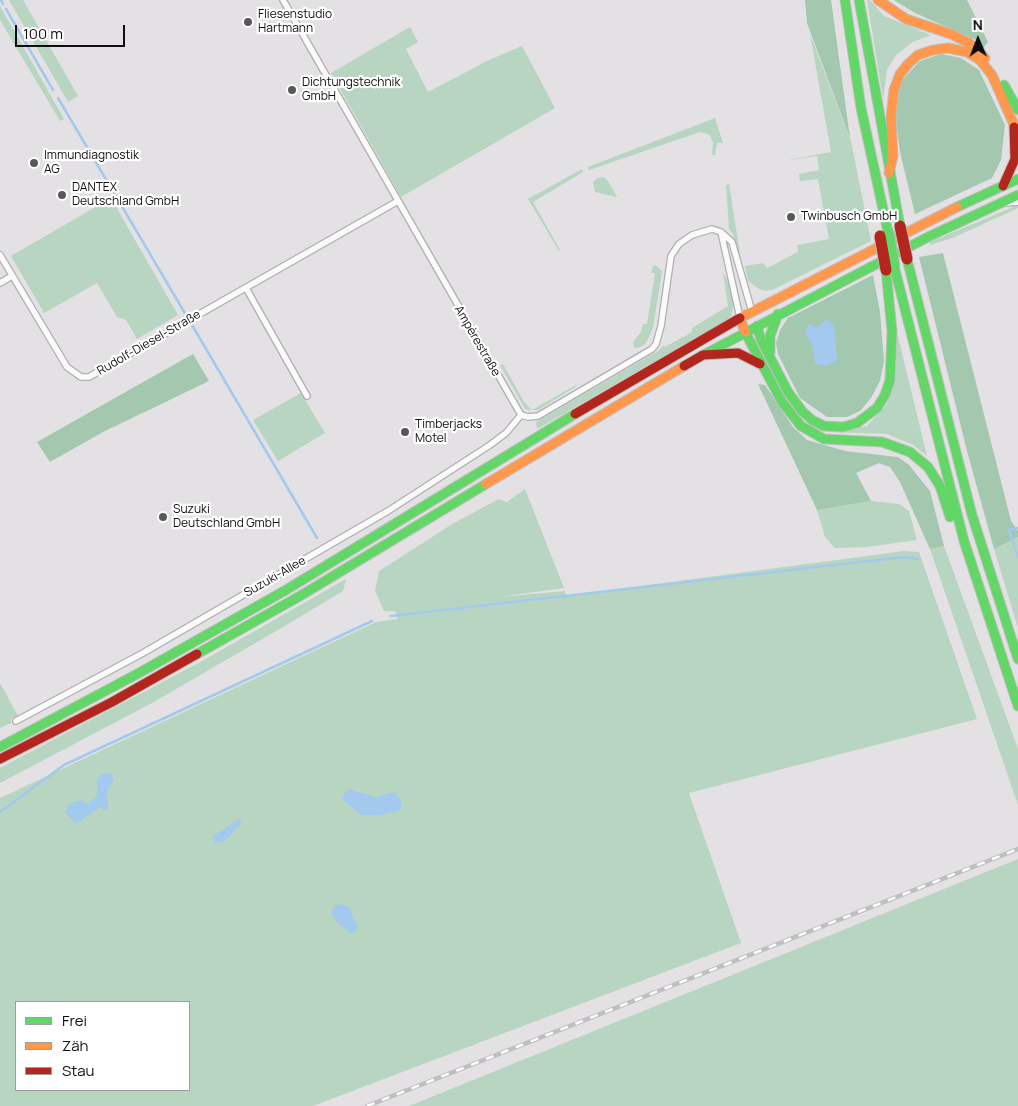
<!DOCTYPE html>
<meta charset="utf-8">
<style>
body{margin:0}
#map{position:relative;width:1018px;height:1106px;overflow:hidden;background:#e3e1e3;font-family:Manrope,sans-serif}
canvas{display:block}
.legend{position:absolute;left:15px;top:1001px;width:175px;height:90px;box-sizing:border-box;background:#fff;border:1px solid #9f9e9f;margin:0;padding:6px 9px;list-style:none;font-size:15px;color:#0f0d0f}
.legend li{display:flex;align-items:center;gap:10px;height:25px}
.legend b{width:25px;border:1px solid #9f9e9f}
.north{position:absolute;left:953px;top:15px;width:50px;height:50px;-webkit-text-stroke:4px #fff;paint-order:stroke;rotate:359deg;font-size:14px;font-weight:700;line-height:20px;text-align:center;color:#0f0d0f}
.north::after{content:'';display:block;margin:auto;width:18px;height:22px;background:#0f0d0f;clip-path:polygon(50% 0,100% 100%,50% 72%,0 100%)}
.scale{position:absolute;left:15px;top:25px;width:110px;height:22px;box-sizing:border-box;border:2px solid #0f0d0f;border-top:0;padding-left:6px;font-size:15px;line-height:18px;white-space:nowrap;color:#0f0d0f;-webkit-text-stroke:4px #fff;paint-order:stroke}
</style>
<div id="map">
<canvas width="1018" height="1106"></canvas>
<ul class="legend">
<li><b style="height:6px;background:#63d668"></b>Frei</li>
<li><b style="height:6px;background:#ff974d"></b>Zäh</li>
<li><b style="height:6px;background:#b3261e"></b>Stau</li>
</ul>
<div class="north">N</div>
<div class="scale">100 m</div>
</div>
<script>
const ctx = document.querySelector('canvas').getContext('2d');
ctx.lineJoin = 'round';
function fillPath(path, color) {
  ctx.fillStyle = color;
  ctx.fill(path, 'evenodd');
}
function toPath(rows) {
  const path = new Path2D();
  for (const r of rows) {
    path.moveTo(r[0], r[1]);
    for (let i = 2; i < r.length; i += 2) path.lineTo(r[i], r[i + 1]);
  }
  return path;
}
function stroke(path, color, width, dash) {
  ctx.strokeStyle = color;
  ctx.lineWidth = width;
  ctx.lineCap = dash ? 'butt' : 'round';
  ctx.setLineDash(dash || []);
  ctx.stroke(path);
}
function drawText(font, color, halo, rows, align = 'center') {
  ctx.font = font + ' Manrope,sans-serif';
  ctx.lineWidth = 4.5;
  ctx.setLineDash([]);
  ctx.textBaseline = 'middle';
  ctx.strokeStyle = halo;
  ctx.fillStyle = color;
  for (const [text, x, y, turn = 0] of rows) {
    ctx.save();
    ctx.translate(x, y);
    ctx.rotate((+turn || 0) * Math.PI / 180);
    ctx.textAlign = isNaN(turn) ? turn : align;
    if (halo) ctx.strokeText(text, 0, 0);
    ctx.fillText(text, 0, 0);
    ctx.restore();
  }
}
fillPath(toPath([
 [9,0,23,0,78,96,68,102],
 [867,0,870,0,884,16,931,35,913,42,896,55,887,70,883,98],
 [0,6,64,119,60,121,0,20],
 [410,27,418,42,406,49,428,92,489,60,522,46,555,108,401,197,331,73],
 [810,34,851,141,871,241,774,289,766,291,759,289,748,281,745,266,763,263,767,268,798,252,797,245,829,239,818,179,800,181,799,174,819,170,817,156,783,161,831,152],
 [715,118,723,143,717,143,715,155,712,155,713,143,710,135,700,132,589,170,588,167],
 [582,169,583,172,533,202,560,250,559,251,528,199],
 [604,177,608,181,617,197,595,192,593,182,598,178],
 [729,184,743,272,733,234,729,229,726,185],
 [111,198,178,315,137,339,126,320,117,317,97,283,44,313,11,256],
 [1018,205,1018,208,955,237,930,245,930,242],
 [655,265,662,271,653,328,646,343,641,347,634,348,633,342,641,332,643,324,647,324,655,273,651,273,653,266],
 [723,273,727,279,734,303,731,316,727,320,537,429,536,422,658,351,664,345,665,347,692,332,692,328,728,306],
 [896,328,927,456,913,445,887,434,833,432,867,426,887,404,893,386],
 [503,364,524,402,532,410,576,385,577,386,538,410,532,410,525,409,500,365],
 [301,393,325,433,278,461,253,420],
 [525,489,564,588,499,597,565,591,566,596,904,551,919,552,977,719,689,793,741,943,313,1106,0,1106,0,798,376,622,398,619,395,611,384,611,375,591,379,571,454,523,499,499,507,502],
 [16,1002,189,1002,189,1090,16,1090],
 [871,501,899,504,909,511,917,540,867,547,835,548,825,537,817,510],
 [1018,537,1018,628,994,549],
 [944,546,1018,749,1018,805,930,549],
 [346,579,343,591,283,627,152,703,0,783,0,768,204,660],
 [0,683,18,716,11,719,11,723,0,728],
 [1018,859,1018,1106,409,1106]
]), '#b8d5c1');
fillPath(toPath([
 [805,0,831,0,850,138,807,23],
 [894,0,967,0,988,42,983,48,976,40,915,13],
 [941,54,961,58,979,70,1005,125,1001,160,992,178,915,214,900,152,895,114,897,90,904,78,920,61],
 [943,253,1011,521,1018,531,1018,537,994,549,967,451,919,257],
 [873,275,880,312,884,361,880,381,871,398,860,411,847,417,827,417,800,398,778,354,776,343,780,330,788,318],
 [193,354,209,381,103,432,50,462,37,442],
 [758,384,765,385,793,427,807,440,845,451,898,457,909,465,930,491,944,546,930,549,900,482,890,467,879,463,856,473,871,501,817,510]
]), '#a3c7af');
fillPath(toPath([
 [826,319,834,325,837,361,826,366,815,364,813,346,805,332,808,324,818,328],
 [112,773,114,780,107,790,108,809,104,810,100,807,76,824,65,812,70,803,81,800,88,804,97,796,97,779,102,774],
 [349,789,376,797,395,792,401,802,401,810,380,815,361,815,341,798],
 [241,818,242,822,225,841,215,843,213,836],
 [336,904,348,906,357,924,357,930,351,933,337,923,331,912]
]), '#a3c9ee');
stroke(toPath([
 [1,0,3,4],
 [6,9,53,90],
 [58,98,186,315],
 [192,325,317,538],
 [1018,528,1009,530,1018,557],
 [391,616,904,557,918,559],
 [0,812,64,765,372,621]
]), '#a3c9ee', 2.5);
const street = toPath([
 [283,0,521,415,528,417,538,416,652,349,656,344,661,326,671,256,679,244,692,235,712,229,721,232,732,242,752,312],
 [1006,203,1018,202],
 [721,232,740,318],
 [0,255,67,367,81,377,89,377,398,201],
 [0,283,12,276],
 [246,288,307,396],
 [16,721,143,653,388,511,490,445,506,433,521,415]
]);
const fast = toPath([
 [845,0,861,108,888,232],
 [859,0,900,226],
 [1004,85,1018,110],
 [957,207,1018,179],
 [907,259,972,515,1018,659],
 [894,266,964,541,1018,706],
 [757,326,761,340,788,392,802,411,812,420,824,426,843,427,857,423,877,408,885,395,890,380,892,331,886,270],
 [745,332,782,402,801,426,824,439,882,442,910,452,928,467,940,486,950,517],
 [770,353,770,336,778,314],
 [705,354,928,237,1018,195],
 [197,654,300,596,486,484],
 [0,747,139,673,286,590,575,414]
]);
const slow = toPath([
 [878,0,906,19,951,34,969,43,985,58],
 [889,173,893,156,891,117,894,90,900,74,908,64,918,55,933,50,948,48,967,52,980,60,992,75,1018,134],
 [745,332,740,318,957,207],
 [486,484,684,366]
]);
const jam = toPath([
 [1003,186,1015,159,1014,127],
 [684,366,703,355,738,353,760,364],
 [575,414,740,318],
 [0,759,112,702,197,654]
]);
stroke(street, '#b0aeb0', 8);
stroke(fast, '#c0c0c0', 11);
stroke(slow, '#c0c0c0', 11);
stroke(jam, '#c0c0c0', 11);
stroke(street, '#fbfafb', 5.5);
stroke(fast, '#63d668', 9);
stroke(slow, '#ff974d', 9);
stroke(jam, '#b3261e', 9);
const rail = toPath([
 [367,1106,1018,849]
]);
stroke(rail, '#c0bfc0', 4.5);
stroke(rail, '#fff', 2.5, [8]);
const fastBridge = toPath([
 [888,232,894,266]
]);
const jamBridge = toPath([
 [900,226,907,259],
 [880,236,886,270]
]);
stroke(fastBridge, '#c0c0c0', 13, []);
stroke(jamBridge, '#c0c0c0', 13, []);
stroke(fastBridge, '#63d668', 11);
stroke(jamBridge, '#b3261e', 11);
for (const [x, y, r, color] of [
 [248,22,5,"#595759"],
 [292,90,5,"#595759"],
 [34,163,5,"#595759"],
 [62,195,5,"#595759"],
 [791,217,5,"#595759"],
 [405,432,5,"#595759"],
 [163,517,5,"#595759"]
]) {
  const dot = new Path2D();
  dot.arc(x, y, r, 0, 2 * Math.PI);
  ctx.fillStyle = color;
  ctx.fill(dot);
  stroke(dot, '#fff', 2);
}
drawText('12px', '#0f0d0f', '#fff', [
 ["Fliesenstudio",258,15],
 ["Hartmann",258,29],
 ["Dichtungstechnik",302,83],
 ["GmbH",302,97],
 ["Immundiagnostik",44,156],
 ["AG",44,170],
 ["DANTEX",72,188],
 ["Deutschland GmbH",72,202],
 ["Twinbusch GmbH",801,217],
 ["Timberjacks",415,425],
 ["Motel",415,439],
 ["Suzuki",173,510],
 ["Deutschland GmbH",173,524]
], 'left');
drawText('12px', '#0f0d0f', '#fff', [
 ["Ampèrestraße",477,341,60],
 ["Rudolf-Diesel-Straße",149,343,-30],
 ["Suzuki-Allee",275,577,-30]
]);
</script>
